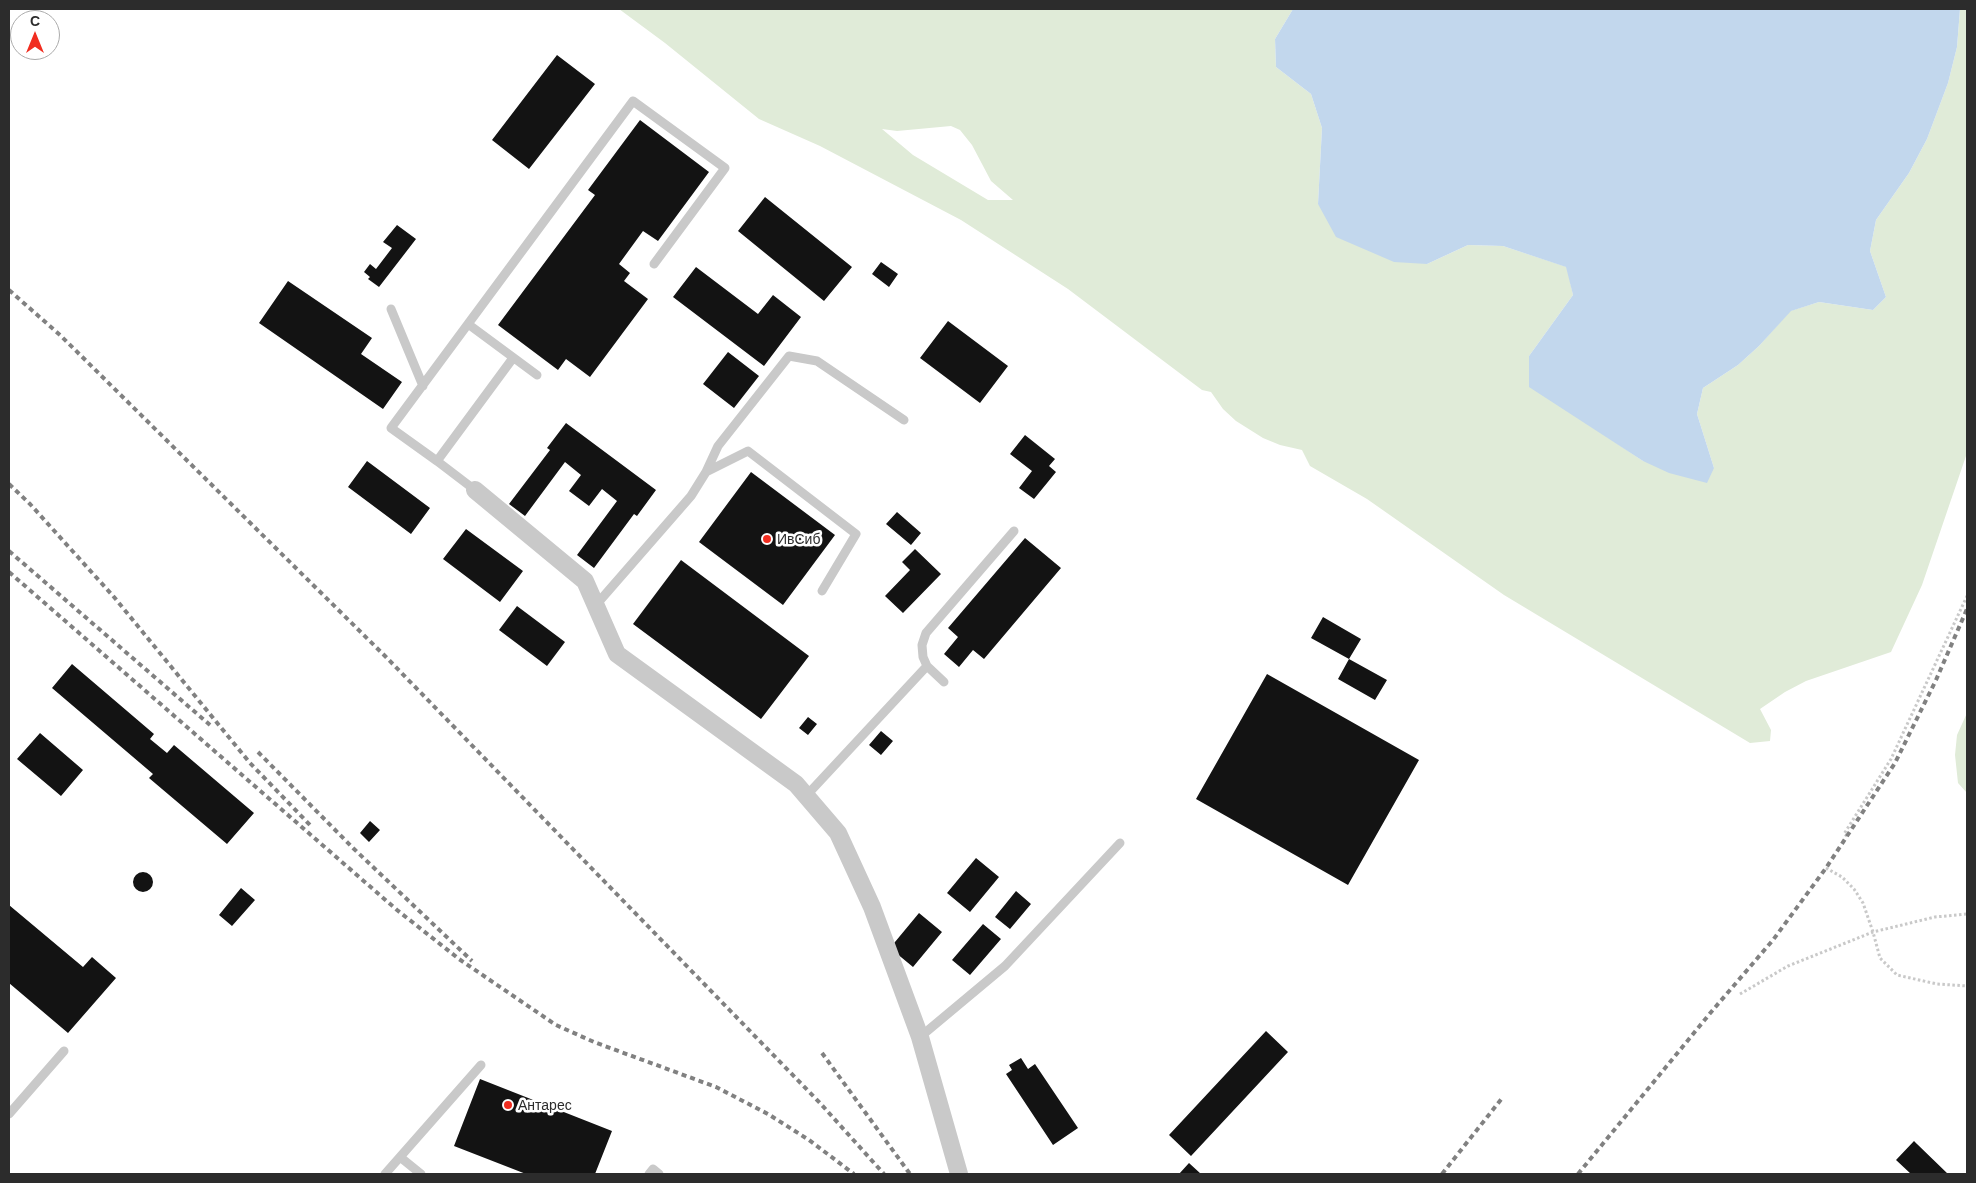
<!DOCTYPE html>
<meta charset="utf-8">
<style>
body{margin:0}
#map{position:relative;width:1976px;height:1183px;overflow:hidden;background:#fff;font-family:Barlow,sans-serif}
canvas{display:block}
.frame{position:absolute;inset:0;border:10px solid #2c2c2c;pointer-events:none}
.north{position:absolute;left:10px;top:10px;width:50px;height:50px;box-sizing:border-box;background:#fff;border:1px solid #ababab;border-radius:50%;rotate:0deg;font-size:14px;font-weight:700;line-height:20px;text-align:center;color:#2c2c2c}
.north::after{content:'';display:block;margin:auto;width:18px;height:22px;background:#f12d20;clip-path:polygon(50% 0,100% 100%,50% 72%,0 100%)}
</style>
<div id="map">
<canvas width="1976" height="1183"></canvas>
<div class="frame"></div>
<div class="north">С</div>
</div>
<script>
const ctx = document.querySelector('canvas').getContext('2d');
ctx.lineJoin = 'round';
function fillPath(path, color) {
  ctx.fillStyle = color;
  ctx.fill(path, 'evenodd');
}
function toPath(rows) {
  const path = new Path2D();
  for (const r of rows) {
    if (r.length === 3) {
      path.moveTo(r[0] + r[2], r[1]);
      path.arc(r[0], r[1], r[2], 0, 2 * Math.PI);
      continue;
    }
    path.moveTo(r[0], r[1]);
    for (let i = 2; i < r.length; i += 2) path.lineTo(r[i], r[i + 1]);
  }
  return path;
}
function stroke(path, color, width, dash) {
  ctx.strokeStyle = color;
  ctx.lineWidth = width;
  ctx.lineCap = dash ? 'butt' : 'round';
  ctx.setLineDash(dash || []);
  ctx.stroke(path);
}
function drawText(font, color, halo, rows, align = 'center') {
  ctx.font = font + ' Barlow,sans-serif';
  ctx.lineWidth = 5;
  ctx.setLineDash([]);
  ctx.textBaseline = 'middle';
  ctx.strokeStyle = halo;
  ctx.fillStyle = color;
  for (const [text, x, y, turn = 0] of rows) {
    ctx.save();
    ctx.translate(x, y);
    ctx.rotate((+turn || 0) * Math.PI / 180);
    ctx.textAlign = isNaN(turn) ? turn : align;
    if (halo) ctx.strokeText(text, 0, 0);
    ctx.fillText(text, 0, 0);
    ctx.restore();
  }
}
fillPath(toPath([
 [619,9,1293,9,1275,39,1276,67,1311,94,1322,128,1318,204,1427,264,1468,245,1503,246,1567,267,1573,295,1529,356,1576,416,1643,461,1714,468,1697,414,1703,388,1738,365,1759,346,1790,311,1819,302,1873,310,1886,297,1870,251,1876,220,1909,173,1927,139,1948,83,1957,47,1960,9,1967,9,1967,453,1922,585,1891,652,1806,681,1785,692,1760,709,1771,730,1770,741,1750,743,1504,595,1367,499,1310,466,1302,450,1280,445,1263,438,1236,421,1223,409,1211,392,1202,390,1068,289,961,220,820,146,759,119,665,43],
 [951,126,960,130,972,145,991,181,1013,200,988,200,913,155,882,129,897,131],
 [1967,713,1967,793,1958,783,1955,755,1957,735]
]), '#e0ebd8');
fillPath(toPath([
 [1293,9,1960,9,1957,47,1948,83,1927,139,1909,173,1876,220,1870,251,1886,297,1873,310,1819,302,1791,311,1759,346,1738,365,1703,388,1697,414,1714,468,1707,483,1669,473,1643,461,1529,387,1529,356,1573,295,1566,267,1503,246,1468,245,1427,264,1394,262,1336,237,1318,204,1322,128,1311,94,1276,67,1275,39]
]), '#c2d7ed');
fillPath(toPath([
 [557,55,595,84,529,169,492,140],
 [640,120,709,172,658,241,643,231,619,264,630,273,624,281,648,299,590,377,566,359,558,370,498,325,595,195,588,190],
 [765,197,852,267,824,301,738,231],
 [397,225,416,239,379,287,368,279,370,277,364,272,370,264,376,269,392,248,383,242],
 [881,262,898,274,889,287,872,274],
 [696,267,758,314,773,295,801,317,764,366,673,297],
 [288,281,372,338,361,354,402,382,383,409,259,323],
 [948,321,1008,366,980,403,920,358],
 [728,352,759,376,734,408,703,384],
 [566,423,656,490,637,516,634,514,594,568,577,555,617,501,602,489,589,506,569,491,581,475,565,462,525,516,509,504,550,450,547,448],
 [1025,435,1055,459,1049,466,1056,472,1034,499,1019,488,1032,471,1010,454],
 [367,461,430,508,411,534,348,487],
 [751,472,835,535,783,605,699,542],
 [897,512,921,533,911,545,886,524],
 [466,529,523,571,500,602,443,559],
 [1025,538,1061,568,984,659,973,650,959,667,944,654,958,637,948,628],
 [915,549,941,574,903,613,885,596,910,570,902,562],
 [681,560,809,656,761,719,633,624],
 [517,606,565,642,547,666,499,630],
 [1323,617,1361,639,1349,659,1311,638],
 [1349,659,1387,680,1375,700,1338,679],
 [72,664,154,734,150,739,167,753,174,745,254,813,227,844,149,778,153,774,52,688],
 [1267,674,1419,760,1348,885,1196,799],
 [808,717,817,724,808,735,799,728],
 [881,731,893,741,881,755,869,745],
 [40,733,83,770,61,796,17,759],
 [370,821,380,830,369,842,360,833],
 [976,858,999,877,970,912,947,893],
 [143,882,10],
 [241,888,255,900,232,926,219,915],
 [1016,891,1031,904,1010,929,995,917],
 [9,905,83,967,92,957,116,978,68,1033,9,983],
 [919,913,942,932,913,967,890,948],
 [983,924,1001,939,970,975,952,960],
 [1266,1031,1288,1052,1191,1156,1169,1135],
 [1021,1058,1028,1069,1035,1064,1078,1128,1053,1145,1006,1074,1012,1070,1009,1065],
 [480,1079,612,1131,595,1174,526,1174,454,1146],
 [1914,1141,1917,1144,1948,1174,1911,1174,1896,1160],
 [1189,1163,1201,1174,1179,1174]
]), '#131313');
stroke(toPath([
 [1847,836,1844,834,1891,759,1967,596],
 [1826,868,1842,877,1854,889,1863,903,1873,932,1880,958,1897,975,1937,984,1967,986],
 [1740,994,1788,966,1873,932,1935,917,1967,914]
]), '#c9c9c9', 3, [2.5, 2.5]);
stroke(toPath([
 [391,309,423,386],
 [468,324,537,375],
 [437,461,391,428,633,101,725,168,654,264],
 [706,472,748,451,856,534,822,591],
 [475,490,437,461,513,358],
 [596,605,691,496,706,472,718,446,789,356,817,361,904,420],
 [944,682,927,666,923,657,922,645,926,633,1014,531],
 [807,795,927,666],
 [920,1037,1005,966,1120,843],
 [9,1114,64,1051],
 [400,1157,421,1174],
 [385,1174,481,1065],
 [649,1174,653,1169,659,1174]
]), '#c9c9c9', 9);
stroke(toPath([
 [475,490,585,581,617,654,796,784,838,833,872,907,920,1037,959,1174]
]), '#c9c9c9', 18);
stroke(toPath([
 [9,290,60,335,386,657,820,1103,884,1174],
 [9,484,30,504,114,597,250,763,310,825],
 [9,551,210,725],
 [9,572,397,910,459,959,556,1025,594,1042,716,1087,768,1114,809,1140,854,1174],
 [258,752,353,848,472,961],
 [822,1053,910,1174],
 [1442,1174,1503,1097],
 [1578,1174,1712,1011,1773,940,1826,868,1895,763,1936,680,1967,609]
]), '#818181', 4, [5, 4]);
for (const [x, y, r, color] of [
 [767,539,5,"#f12d20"],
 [508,1105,5,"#f12d20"]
]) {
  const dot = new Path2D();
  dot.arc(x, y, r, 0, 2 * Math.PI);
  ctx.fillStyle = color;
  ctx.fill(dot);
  stroke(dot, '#fff', 2);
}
drawText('14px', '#2c2c2c', '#fff', [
 ["ИвСиб",777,539],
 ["Антарес",518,1105]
], 'left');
</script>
